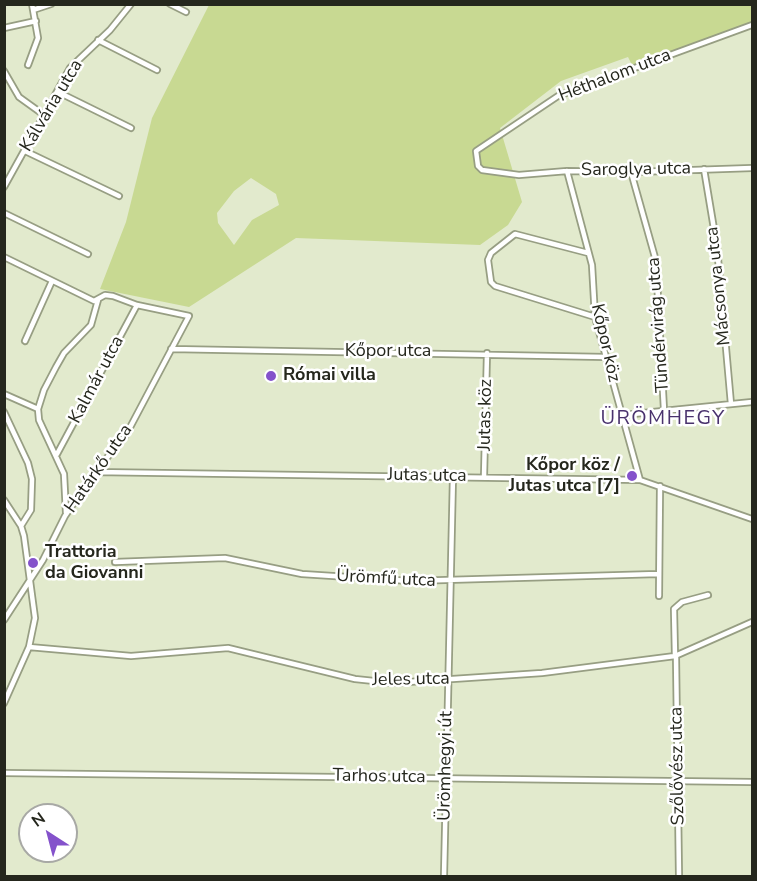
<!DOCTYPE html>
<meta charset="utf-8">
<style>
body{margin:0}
#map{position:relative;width:757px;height:881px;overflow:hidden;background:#e2eacd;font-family:"Nunito Sans",sans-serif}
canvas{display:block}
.frame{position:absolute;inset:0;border:6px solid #25271d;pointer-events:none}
.north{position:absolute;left:18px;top:803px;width:60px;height:60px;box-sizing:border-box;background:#fff;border:2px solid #a8a9a5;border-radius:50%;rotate:324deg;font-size:16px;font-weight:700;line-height:24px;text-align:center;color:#25271d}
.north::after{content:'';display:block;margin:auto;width:21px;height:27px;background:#8452cb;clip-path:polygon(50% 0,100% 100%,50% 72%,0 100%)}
</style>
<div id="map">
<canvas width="757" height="881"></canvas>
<div class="frame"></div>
<div class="north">N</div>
</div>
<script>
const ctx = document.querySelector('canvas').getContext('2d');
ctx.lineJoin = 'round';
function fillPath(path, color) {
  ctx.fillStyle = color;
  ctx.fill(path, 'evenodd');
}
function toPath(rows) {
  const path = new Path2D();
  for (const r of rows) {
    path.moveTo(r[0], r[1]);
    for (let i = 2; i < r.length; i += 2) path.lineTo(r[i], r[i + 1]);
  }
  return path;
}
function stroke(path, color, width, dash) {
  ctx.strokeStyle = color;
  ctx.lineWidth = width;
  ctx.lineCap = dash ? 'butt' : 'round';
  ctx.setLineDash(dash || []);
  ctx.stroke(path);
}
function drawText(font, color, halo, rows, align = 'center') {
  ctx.font = font + ' "Nunito Sans",sans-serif';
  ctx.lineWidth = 5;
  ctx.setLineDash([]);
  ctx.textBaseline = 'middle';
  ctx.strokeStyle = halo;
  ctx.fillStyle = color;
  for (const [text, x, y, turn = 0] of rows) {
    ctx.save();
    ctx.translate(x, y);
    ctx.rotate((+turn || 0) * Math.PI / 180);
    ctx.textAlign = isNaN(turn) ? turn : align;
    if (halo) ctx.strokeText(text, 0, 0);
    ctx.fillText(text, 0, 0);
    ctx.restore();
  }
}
fillPath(toPath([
 [209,5,752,5,752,24,632,65,628,57,561,81,500,128,522,202,508,225,480,245,296,238,189,307,100,289,126,222,152,118],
 [251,178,276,194,279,205,252,220,234,245,218,223,217,213,234,191]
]), '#c8d992');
const minor = toPath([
 [170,4,186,12],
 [33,10,51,4],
 [752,25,558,96,476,151,478,166,482,170,519,175,567,171,635,172,752,168],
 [4,28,36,21],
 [98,40,157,70],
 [28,65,38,38,32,4],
 [4,71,19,97,44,115],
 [58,92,131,128],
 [25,151,119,196],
 [704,169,717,247,731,404],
 [567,171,592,265,595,317,640,480],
 [631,172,656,261,664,410],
 [4,187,70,68,110,30,131,4],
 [4,213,88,254],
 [588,253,515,234,491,253,488,260,491,282,495,286,595,317],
 [4,257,94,301,105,295,113,296,137,305,189,316,126,435,95,472,65,516,43,560,4,620],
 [25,341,52,281],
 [171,349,606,357],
 [4,394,38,409],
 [4,412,28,463,32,479,31,510,21,526],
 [623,415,752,402],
 [57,454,137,305],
 [95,472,640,480,752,519],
 [484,477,487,353],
 [4,500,21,526,24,536,35,618,29,647,4,703],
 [66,513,64,474,39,420,38,409,44,390,56,367,64,353,91,325,98,300],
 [115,562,225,558,302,574,410,581,658,574],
 [659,596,660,486],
 [29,647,131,656,228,648,355,679,393,683,542,673,675,656,752,622],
 [675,656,674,609,682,602,708,595],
 [676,656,679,876],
 [4,773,752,782],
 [444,876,453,476]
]);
stroke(minor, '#979e83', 8);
stroke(minor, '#fff', 4.5);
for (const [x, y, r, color] of [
 [271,376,6,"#8452cb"],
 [632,476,6,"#8452cb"],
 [33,563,6,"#8452cb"]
]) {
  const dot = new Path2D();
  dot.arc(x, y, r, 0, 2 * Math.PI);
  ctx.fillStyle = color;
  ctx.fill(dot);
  stroke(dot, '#fff', 2);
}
drawText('18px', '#25271d', '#fff', [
 ["Héthalom utca",615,76,-21],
 ["Kálvária utca",52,106,-59],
 ["Saroglya utca",636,170,-1],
 ["Mácsonya utca",719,286,-96],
 ["Tündérvirág utca",659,325,-94],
 ["Kőpor köz",605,343,77],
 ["Kőpor utca",388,352],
 ["Kalmár utca",97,380,-62],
 ["Jutas köz",486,415,-89],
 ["Határkő utca",99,469,-55],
 ["Jutas utca",427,476,1],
 ["Ürömfű utca",386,579,3],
 ["Jeles utca",411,680,-1],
 ["Ürömhegyi út",446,766,-89],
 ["Szőlővész utca",678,766,-91],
 ["Tarhos utca",379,777,1]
]);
drawText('bold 18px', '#25271d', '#fff', [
 ["Római villa",283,376],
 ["Kőpor köz /",620,466,"right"],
 ["Jutas utca [7]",620,487,"right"],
 ["Trattoria",45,553],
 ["da Giovanni",45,574]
], 'left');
ctx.letterSpacing = '1.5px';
drawText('20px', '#49326d', '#fff', [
 ["ÜRÖMHEGY",663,419]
]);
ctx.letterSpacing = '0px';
</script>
